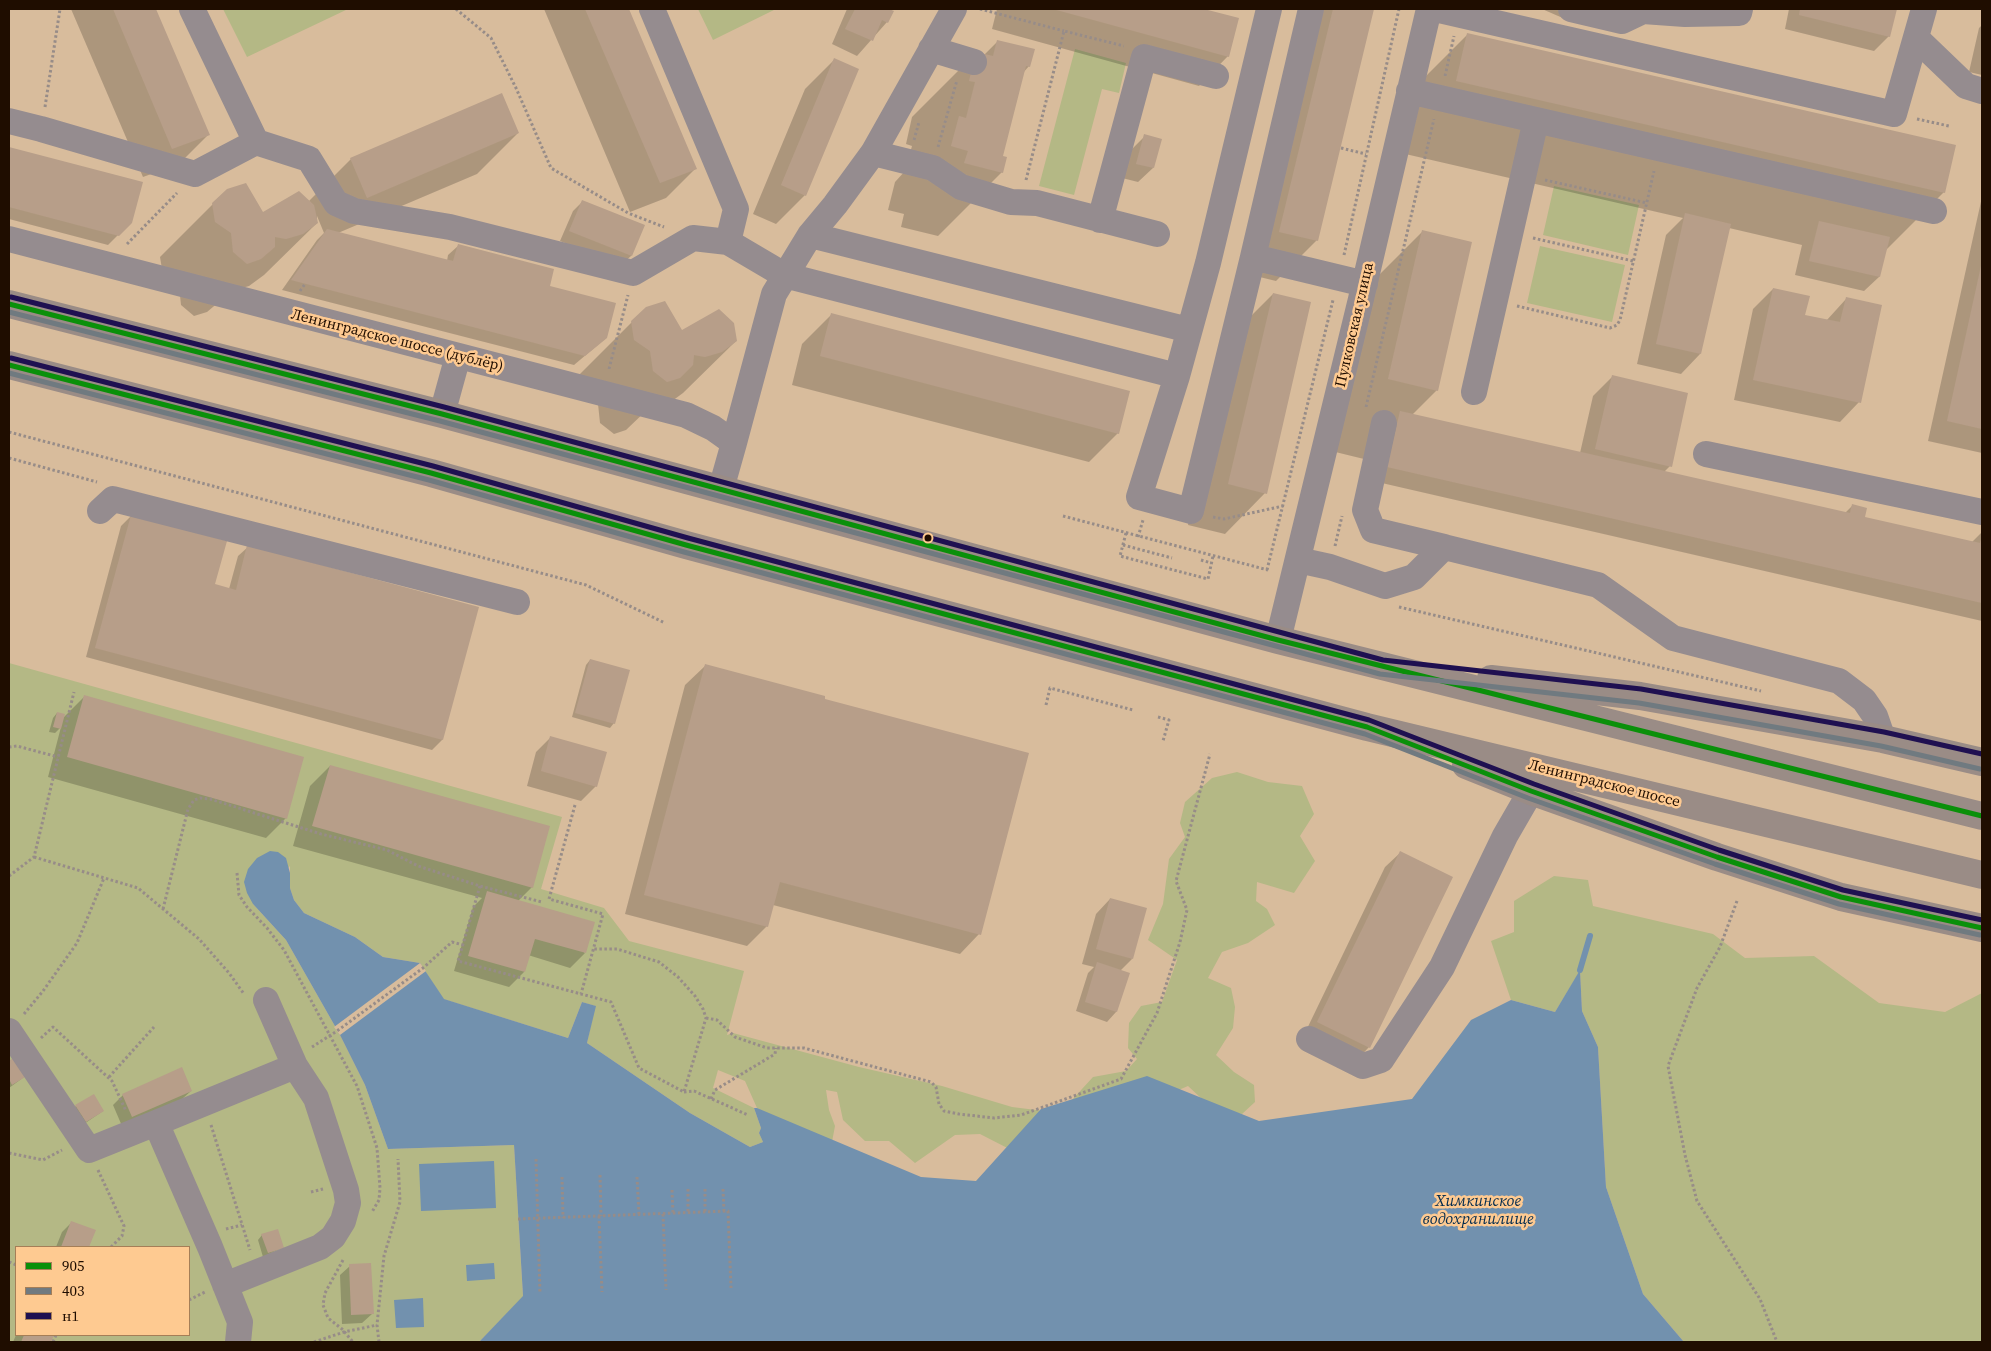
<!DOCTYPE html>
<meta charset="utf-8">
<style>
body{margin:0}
#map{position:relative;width:1991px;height:1351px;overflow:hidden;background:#d8bc9c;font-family:"Source Serif 4",serif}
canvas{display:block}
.frame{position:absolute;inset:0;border:10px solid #1f0d00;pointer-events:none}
.legend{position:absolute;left:15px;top:1246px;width:175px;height:90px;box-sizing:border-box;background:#feca91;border:1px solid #a57e57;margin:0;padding:6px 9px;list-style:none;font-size:15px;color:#1f0d00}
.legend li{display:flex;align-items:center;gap:10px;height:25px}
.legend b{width:25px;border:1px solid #a57e57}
</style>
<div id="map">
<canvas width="1991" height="1351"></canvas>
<div class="frame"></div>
<ul class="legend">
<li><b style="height:6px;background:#0a900a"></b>905</li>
<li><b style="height:6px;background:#707a80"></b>403</li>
<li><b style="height:6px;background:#1f1051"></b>н1</li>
</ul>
</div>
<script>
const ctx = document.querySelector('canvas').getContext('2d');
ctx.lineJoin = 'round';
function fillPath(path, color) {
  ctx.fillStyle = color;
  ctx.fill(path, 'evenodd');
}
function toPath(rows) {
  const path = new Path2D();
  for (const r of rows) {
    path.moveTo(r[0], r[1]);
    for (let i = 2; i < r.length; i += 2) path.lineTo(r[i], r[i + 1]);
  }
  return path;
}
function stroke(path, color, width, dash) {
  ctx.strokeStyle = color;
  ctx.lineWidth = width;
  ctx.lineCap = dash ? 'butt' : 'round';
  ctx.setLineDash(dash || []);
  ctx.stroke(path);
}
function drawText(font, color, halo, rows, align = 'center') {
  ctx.font = font + ' "Source Serif 4",serif';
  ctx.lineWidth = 5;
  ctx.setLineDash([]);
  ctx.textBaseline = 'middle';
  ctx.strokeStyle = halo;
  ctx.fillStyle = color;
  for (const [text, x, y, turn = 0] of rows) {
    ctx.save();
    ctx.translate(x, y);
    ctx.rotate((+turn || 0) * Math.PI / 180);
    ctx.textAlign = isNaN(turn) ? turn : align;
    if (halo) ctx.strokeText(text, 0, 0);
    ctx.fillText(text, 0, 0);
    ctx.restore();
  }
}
fillPath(toPath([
 [223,9,348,9,247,57],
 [698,9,776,9,713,40],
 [1075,49,1126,63,1119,93,1102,89,1074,195,1039,186],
 [1554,186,1639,205,1628,255,1543,235],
 [1540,246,1625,265,1612,322,1527,303],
 [9,663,562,817,541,889,604,908,629,941,744,971,727,1035,733,1033,859,1067,942,1086,1012,1107,1060,1113,1093,1077,1126,1071,1137,1059,1128,1048,1129,1023,1141,1006,1162,1002,1177,960,1148,940,1163,904,1169,859,1185,837,1180,823,1185,802,1212,778,1237,772,1268,782,1302,786,1314,814,1300,836,1315,861,1294,893,1257,882,1256,901,1267,909,1275,925,1248,943,1222,952,1208,978,1231,988,1235,1007,1233,1028,1216,1055,1234,1072,1254,1085,1255,1102,1242,1114,1215,1111,1188,1086,1023,1156,980,1134,955,1135,915,1163,889,1141,865,1141,843,1120,837,1092,826,1090,829,1110,835,1126,831,1147,782,1124,757,1108,745,1081,718,1070,713,1088,754,1108,761,1128,759,1133,763,1142,750,1147,690,1113,587,1043,595,1006,582,1002,568,1038,443,999,420,963,383,957,355,937,304,913,294,900,290,888,290,866,253,904,286,940,340,1035,365,1085,388,1149,514,1145,523,1297,479,1342,9,1342],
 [16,1247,189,1247,189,1335,16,1335],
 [1554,876,1588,880,1593,906,1713,934,1745,958,1814,956,1879,1003,1945,1012,1982,993,1982,1342,1684,1342,1643,1294,1606,1187,1598,1047,1582,1011,1580,971,1555,1012,1511,1000,1491,941,1514,932,1514,901]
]), '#b4b885');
fillPath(toPath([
 [270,851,278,852,286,858,290,873,290,888,294,900,304,913,355,937,383,957,420,963,444,999,568,1038,582,1002,596,1006,587,1043,690,1113,750,1147,763,1142,759,1133,761,1128,754,1108,757,1108,921,1177,976,1181,1041,1109,1147,1076,1259,1121,1412,1099,1471,1020,1511,1000,1555,1012,1580,970,1582,1011,1598,1047,1606,1187,1643,1294,1684,1342,479,1342,523,1296,514,1145,388,1149,365,1085,340,1035,286,940,253,904,247,893,244,882,248,869,257,858],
 [494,1161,496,1208,421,1211,419,1164],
 [494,1263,495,1279,467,1281,466,1265],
 [423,1298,424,1327,396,1328,394,1300]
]), '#7291ae');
fillPath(toPath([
 [420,963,426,971,340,1035,334,1027]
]), '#d8bc9c');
fillPath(toPath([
 [71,9,155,9,208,135,179,164,143,177],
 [544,9,628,9,695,169,666,198,630,212],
 [847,9,886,9,892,12,887,22,857,56,832,44],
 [997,9,1198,9,1238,19,1228,56,1199,86,992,29],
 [1302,9,1373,9,1317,240,1276,281,1239,272],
 [1542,9,1694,9,1565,19],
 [1789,9,1896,9,1889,36,1874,51,1785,29],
 [1982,25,1982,75,1969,72,1979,28],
 [1468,34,1944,192,1885,251,1879,277,1864,291,1795,275,1802,245,1729,228,1700,354,1681,374,1637,364,1666,235,1683,218,1388,150,1398,104],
 [998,41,1029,66,1023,73,1002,157,1002,172,938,236,901,227,904,214,888,210,895,182,905,171,912,146,906,144,912,117,976,53,984,55],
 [834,60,805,195,776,224,753,214,805,89],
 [518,133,477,174,338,233,447,261,448,255,458,246,548,287,606,338,574,365,282,290,317,240,324,233,317,216,317,223,264,275,249,286,232,291,207,312,194,316,181,305,179,286,163,275,160,257,213,204,262,214,309,201,351,159],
 [1145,136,1153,168,1138,182,1122,178,1130,151],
 [9,148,141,183,131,222,108,245,9,219],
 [1982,197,1982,453,1928,441],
 [583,201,643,226,631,256,621,265,560,241,573,211],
 [1422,232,1437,390,1412,415,1580,453,1593,396,1612,377,1670,466,1664,472,1845,513,1852,506,1864,518,1972,542,1982,532,1982,621,1373,481,1368,460,1319,448,1353,301],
 [1773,289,1804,316,1826,321,1846,299,1859,402,1840,422,1734,400,1753,309],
 [1273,294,1265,493,1225,534,1188,525,1232,335],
 [831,315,1118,433,1089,462,792,385,802,344],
 [632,322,736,341,683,393,668,404,649,408,626,430,614,434,600,423,598,404,579,375],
 [131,516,214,585,229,589,238,556,248,547,477,608,442,740,432,750,86,657,121,526],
 [590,660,614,723,610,728,572,717,586,665],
 [705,666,823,700,979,934,960,954,773,905,767,926,747,946,625,914,685,685],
 [84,697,286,818,266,838,48,777,61,727,55,733,49,732,53,718,57,713,62,719],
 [551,737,596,786,581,801,527,786,536,752],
 [330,766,532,887,518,901,585,953,570,968,528,955,524,972,509,987,454,971,473,907,482,898,293,846,310,786],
 [1400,853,1369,1047,1355,1062,1303,1037,1385,867],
 [1110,899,1132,959,1120,971,1128,974,1116,1012,1107,1022,1076,1011,1088,973,1094,967,1082,964,1096,914],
 [13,1060,24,1077,9,1088,9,1062],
 [191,1091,181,1100,122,1126,113,1105,123,1095],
 [76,1106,103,1111,81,1126,72,1110],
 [72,1222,94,1231,88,1247,56,1247,62,1232],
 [262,1235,283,1247,263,1257,258,1240],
 [350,1266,372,1314,362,1323,342,1324,340,1275],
 [16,1335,53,1335,50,1342,13,1342]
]), '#0003');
stroke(toPath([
 [1580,970,1590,936]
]), '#7291ae', 6);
fillPath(toPath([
 [113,9,156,9,210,135,172,149],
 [585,9,629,9,697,169,660,183],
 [855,9,889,9,894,11,888,23,882,20,873,41,845,29],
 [1053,9,1204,9,1239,18,1229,57],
 [1333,9,1374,9,1318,241,1279,232],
 [1800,9,1897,9,1890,37,1799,15],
 [1467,33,1956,145,1945,193,1456,81],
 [997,40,1035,49,1030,67,1026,66,1003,156,1007,157,1003,173,964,163,968,151,951,146,959,116,966,118,975,82,969,81,976,52,993,56],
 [834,58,859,69,806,196,781,185],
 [502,93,519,133,367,198,350,158],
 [1144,134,1162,139,1154,168,1136,164],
 [9,147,143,182,132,223,119,236,9,207],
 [246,183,263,212,299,191,314,205,318,223,303,234,286,239,275,237,275,247,261,259,247,264,233,252,231,233,215,222,212,203,227,189],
 [582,200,645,225,632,256,569,231],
 [1685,213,1731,224,1701,354,1656,344],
 [1819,221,1890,237,1880,277,1809,261],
 [327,229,453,261,458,244,554,269,550,286,616,303,607,338,585,356,291,280],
 [1422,230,1472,242,1438,391,1388,379],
 [1981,266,1982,266,1982,429,1947,421],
 [1773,288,1810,296,1805,315,1840,322,1846,297,1882,305,1861,403,1753,380],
 [1273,293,1311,302,1267,494,1228,484],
 [665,301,682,330,719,309,734,323,737,341,722,352,705,357,694,355,693,365,680,378,667,382,653,371,650,351,634,340,631,321,646,307],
 [831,313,1130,391,1119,434,820,356],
 [1612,375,1688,393,1672,467,1595,449],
 [1400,411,1850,513,1852,504,1867,508,1865,517,1980,543,1982,536,1982,603,1387,467],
 [131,515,227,541,215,584,236,590,247,545,479,607,443,740,95,648],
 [590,659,630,670,615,724,575,713],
 [705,664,825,696,825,699,1029,753,981,935,780,882,768,927,644,895],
 [84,695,304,757,287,819,67,757],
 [57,712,65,714,61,729,53,727],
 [550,736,607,752,597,787,541,771],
 [330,765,550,826,533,888,312,826],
 [1400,851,1453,877,1370,1048,1317,1022],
 [487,891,595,922,586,953,535,939,525,972,468,956],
 [1110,898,1147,908,1133,959,1096,949],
 [1097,962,1130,973,1117,1012,1085,1002],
 [13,1058,25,1077,12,1085,9,1079,9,1061],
 [182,1067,192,1091,132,1117,122,1094],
 [94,1094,104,1111,86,1122,75,1105],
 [71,1221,96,1230,89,1247,61,1247],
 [278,1229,284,1248,268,1253,261,1234],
 [371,1263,374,1314,351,1315,349,1264],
 [24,1335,54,1335,51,1342,21,1342]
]), '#b79e89');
stroke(toPath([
 [456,9,491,38,516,88,551,168,628,213,664,227],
 [980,9,1064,31],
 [1445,76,1454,36],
 [45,107,60,9],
 [1917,119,1949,126],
 [914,140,919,122],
 [938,147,957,80],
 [1341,148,1366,154],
 [1026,180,1064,31,1124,46],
 [1545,180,1647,203],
 [1533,238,1633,261],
 [127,244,177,193],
 [1344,255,1399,9],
 [300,291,305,284],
 [1517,306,1610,328,1617,325,1620,320,1654,171],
 [609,369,628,295],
 [1366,407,1434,119],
 [9,432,586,585,665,623],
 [9,458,97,482],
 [1063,516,1268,570],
 [1213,517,1224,519,1283,506],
 [1126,533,1120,556,1208,579,1213,556],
 [1138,537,1143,520],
 [1123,545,1172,558],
 [1335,546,1342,516],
 [1201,560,1211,563],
 [1267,570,1333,300],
 [1399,607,1761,691],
 [1046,705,1050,688,1133,710],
 [1158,717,1169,720,1163,741],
 [9,747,17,746,58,757],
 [575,805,549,899,603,914,581,994],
 [34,857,138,888,199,939,229,973,244,994],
 [237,873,239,895,247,907,267,928,284,950,357,1086,377,1148,380,1188,379,1200,372,1212],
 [9,876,34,857,74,692],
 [480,886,458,961,611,1002,639,1068,684,1092,706,1018,703,1009,695,996,678,977,659,962,617,949,593,949],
 [1737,901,1720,947,1697,988,1668,1066,1685,1155,1697,1201,1760,1299,1777,1342],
 [163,909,188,809,194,800,200,798,210,799,321,834,387,850,418,866,480,886,542,902],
 [24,1014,43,991,77,943,104,878],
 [706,1018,717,1020,735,1037,767,1048,804,1048,931,1082,936,1087,939,1104,944,1111,959,1114,994,1118,1021,1115,1121,1079,1157,1013,1180,942,1187,910,1176,881,1210,754],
 [41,1038,53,1027,112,1081,126,1111],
 [312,1047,337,1031,423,968,452,942,463,945],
 [109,1077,154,1027],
 [684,1092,694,1091,748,1115],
 [711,1099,715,1090,775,1054,776,1048],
 [211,1125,250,1250],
 [9,1153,43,1160,62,1150],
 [536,1159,540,1294],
 [98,1170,124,1226,122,1236,111,1247],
 [600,1175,601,1216],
 [562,1177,563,1218],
 [637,1177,639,1215],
 [688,1189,688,1213],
 [705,1189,705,1212],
 [723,1189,724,1212],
 [672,1190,673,1214],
 [311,1192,323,1189],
 [663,1214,666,1290],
 [599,1216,602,1292],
 [518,1219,728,1211,731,1288],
 [226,1229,242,1225],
 [343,1260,325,1293,323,1305,328,1318,342,1329,353,1342],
 [9,1262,16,1265],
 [189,1300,205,1292],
 [53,1342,56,1335],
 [314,1342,344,1332,377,1325],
 [379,1342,377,1325,384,1256,400,1202,398,1159]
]), '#978c88', 3, [2.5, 2.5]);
stroke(toPath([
 [192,9,256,142,309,159,336,203,354,211,450,227,633,273,693,238,728,242,784,275,1177,376],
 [652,9,736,209,728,242],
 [1311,9,1253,257,1365,284],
 [1435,9,1894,114,1924,9],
 [1571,9,1622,21,1643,11,1685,14,1739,13,1740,9],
 [1916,38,1966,86,1982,91],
 [931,49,974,62],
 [1409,91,1934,211],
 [9,121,41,129,195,174,256,142],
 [873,153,933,168,961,187,1011,202,1037,203,1157,234],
 [1100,220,1144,57,1216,76],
 [810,235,1189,330],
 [9,239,686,415,713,428,734,443,721,489],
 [1253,257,1191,511,1139,497,1177,376,1208,263,1269,9],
 [1474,392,1536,120],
 [442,414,458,356],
 [1384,423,1365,510,1373,530,1444,547],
 [734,443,774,294,810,235,835,205,873,153,954,9],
 [1706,454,1982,512],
 [100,511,113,499,517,602],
 [1298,560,1330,567,1385,586,1414,577,1444,547,1598,585,1673,638,1839,681,1864,700,1875,716,1883,739],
 [1278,640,1361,299,1429,9],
 [266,1000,295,1066],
 [9,1031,89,1150,156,1123,210,1247,240,1322,238,1342],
 [1309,1039,1363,1066,1381,1060,1442,967,1505,836,1531,791],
 [156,1123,295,1066,316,1098,346,1190,348,1203,343,1221,333,1237,320,1247,225,1285]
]), '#958c8f', 26);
stroke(toPath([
 [9,304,442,414,1278,640,1982,816],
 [9,365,431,473,686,545,1367,727,1982,875],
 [1491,679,1640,696,1883,739,1982,762],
 [1466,765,1531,791,1717,857,1841,897,1982,928]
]), '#9a8c86', 28);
stroke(toPath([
 [9,304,442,414,1278,640,1982,816],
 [9,365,431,473,686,545,1367,727,1531,791,1717,857,1841,897,1982,928]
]), '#0a900a', 5);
stroke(toPath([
 [9,312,440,421,1380,674,1639,703,1881,746,1980,769],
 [9,373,429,480,684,552,1365,734,1528,798,1715,864,1839,904,1980,935]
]), '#707a80', 5);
stroke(toPath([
 [11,297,444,407,1383,660,1641,689,1884,732,1982,754],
 [11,358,433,466,688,538,1369,720,1534,784,1719,850,1843,890,1982,920]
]), '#1f1051', 5);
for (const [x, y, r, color] of [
 [928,538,4.5,"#1f0d00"]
]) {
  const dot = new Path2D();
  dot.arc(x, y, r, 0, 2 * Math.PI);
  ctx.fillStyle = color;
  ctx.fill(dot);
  stroke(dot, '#feca91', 2);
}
drawText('15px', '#1f0d00', '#feca91', [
 ["Пулковская улица",1355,325,-77],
 ["Ленинградское шоссе (дублёр)",397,341,14],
 ["Ленинградское шоссе",1604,784,14]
]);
drawText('italic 16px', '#002a4e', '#feca91', [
 ["Химкинское",1478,1202],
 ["водохранилище",1478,1220]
]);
</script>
